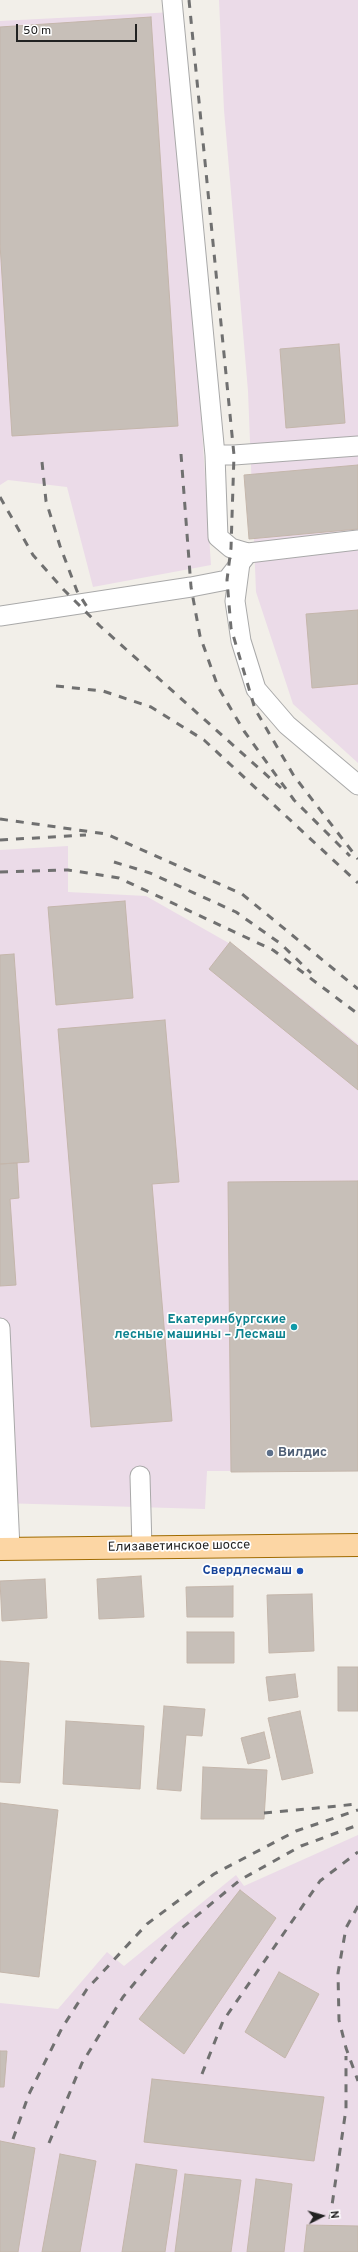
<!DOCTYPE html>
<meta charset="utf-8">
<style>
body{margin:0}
#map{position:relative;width:358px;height:2252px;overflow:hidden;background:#f2efe9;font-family:Overpass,sans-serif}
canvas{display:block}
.north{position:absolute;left:302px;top:2196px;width:40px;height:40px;-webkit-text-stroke:3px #fff;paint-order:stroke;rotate:84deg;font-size:11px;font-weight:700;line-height:16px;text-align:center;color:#222}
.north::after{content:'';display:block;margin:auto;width:14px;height:18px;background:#222;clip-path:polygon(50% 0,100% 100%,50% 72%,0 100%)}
.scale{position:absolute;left:16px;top:24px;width:121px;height:18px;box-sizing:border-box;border:2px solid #222;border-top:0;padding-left:5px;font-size:12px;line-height:14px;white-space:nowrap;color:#222;-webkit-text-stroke:3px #fff;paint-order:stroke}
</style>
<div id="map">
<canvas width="358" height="2252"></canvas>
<div class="north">N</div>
<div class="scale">50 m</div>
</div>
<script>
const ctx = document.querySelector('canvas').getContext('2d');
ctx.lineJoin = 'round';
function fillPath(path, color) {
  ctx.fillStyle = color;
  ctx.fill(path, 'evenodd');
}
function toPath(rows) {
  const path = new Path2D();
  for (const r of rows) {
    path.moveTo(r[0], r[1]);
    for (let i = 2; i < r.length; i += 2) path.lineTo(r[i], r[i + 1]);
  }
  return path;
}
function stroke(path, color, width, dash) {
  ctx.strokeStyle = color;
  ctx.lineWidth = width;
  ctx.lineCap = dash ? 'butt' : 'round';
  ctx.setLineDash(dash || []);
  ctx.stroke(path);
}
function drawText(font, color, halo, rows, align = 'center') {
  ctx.font = font + ' Overpass,sans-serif';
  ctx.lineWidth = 3.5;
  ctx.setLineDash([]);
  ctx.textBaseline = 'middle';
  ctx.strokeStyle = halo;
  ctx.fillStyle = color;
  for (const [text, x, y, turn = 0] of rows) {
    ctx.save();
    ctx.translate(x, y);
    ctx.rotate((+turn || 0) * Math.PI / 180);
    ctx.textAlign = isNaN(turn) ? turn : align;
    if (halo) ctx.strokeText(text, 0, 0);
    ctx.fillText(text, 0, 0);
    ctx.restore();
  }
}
fillPath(toPath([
 [219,0,358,0,358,763,293,704,256,592,248,391,224,110],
 [174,12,211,565,93,587,67,487,8,480,0,485,0,21],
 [68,846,68,892,146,896,241,950,358,1044,358,1471,207,1471,205,1509,0,1503,0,850],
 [358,1835,358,2252,0,2252,0,2003,58,2009,107,1952,124,1966,236,1875,244,1886]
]), '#ebdbe8');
const building = toPath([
 [151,17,178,426,12,436,0,244,0,27,151,17],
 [339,344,345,423,286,428,280,349,339,344],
 [358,465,358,529,249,539,244,475,358,465],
 [358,610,358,684,312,688,306,614,358,610],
 [125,901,133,998,56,1005,48,907,125,901],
 [230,942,358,1046,358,1090,209,969,230,942],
 [14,954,29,1162,0,1164,0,955,14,954],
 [165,1020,179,1182,152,1184,172,1421,91,1427,58,1029,165,1020],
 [17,1163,19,1198,10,1199,16,1285,0,1286,0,1164,17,1163],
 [358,1181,358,1471,231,1472,228,1182,358,1181],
 [141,1576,144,1617,99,1619,97,1579,141,1576],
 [45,1579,47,1618,2,1621,0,1581,45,1579],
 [233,1586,233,1617,187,1617,186,1587,233,1586],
 [312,1594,314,1651,269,1653,267,1595,312,1594],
 [187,1632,234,1632,234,1663,187,1663,187,1632],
 [0,1661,29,1663,20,1783,0,1782,0,1661],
 [338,1667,358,1667,358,1711,338,1711,338,1667],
 [295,1674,298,1697,269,1701,266,1677,295,1674],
 [164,1706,205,1709,202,1736,186,1735,181,1791,157,1789,164,1706],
 [300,1711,313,1773,282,1780,268,1718,300,1711],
 [66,1721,144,1726,140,1789,63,1784,66,1721],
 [264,1732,270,1758,248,1764,241,1738,264,1732],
 [203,1767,267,1770,264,1819,201,1819,203,1767],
 [0,1803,58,1810,39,1977,0,1972,0,1803],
 [240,1890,276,1918,184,2054,139,2019,240,1890],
 [279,1972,319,1994,285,2058,245,2032,279,1972],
 [0,2051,7,2051,4,2087,0,2087,0,2051],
 [152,2079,324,2097,314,2161,144,2142,152,2079],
 [0,2141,35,2148,18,2252,0,2252,0,2141],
 [60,2154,96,2161,80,2252,42,2252,60,2154],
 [136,2164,177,2170,165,2252,122,2252,136,2164],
 [185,2174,241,2180,231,2252,175,2252,185,2174],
 [256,2179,292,2184,284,2252,247,2252,256,2179],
 [307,2225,358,2226,358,2252,304,2252,307,2225]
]);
fillPath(building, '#c7bfb8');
stroke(building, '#c4b6ab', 1);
const minor = toPath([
 [172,0,215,455,218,537,231,548,248,553],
 [215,455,234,455,358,446],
 [240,563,235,601,241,641,256,689,287,725,358,785],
 [0,616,191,587,227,580,248,553,358,540],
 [0,1328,10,1549],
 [140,1476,142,1548]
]);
const major = toPath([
 [0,1549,358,1545]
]);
stroke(minor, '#a9a9a9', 21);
stroke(major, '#a06b00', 24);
stroke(minor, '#fff', 19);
stroke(major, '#fcd6a4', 22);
stroke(toPath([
 [189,0,234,455,231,548,227,580,231,628,255,709,294,776,358,859],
 [181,454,191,587,200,636,218,687,244,731,294,800,350,856],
 [42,462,46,501,60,546,77,591,89,610],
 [0,497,33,555,64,590,100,626,281,788],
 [56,686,103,691,151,707,204,740,358,883],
 [0,819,106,834,242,894,358,989],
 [0,840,86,835],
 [114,862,150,873,236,912,281,944,311,973],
 [0,872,68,870,119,878,273,950,358,1014],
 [264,1813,358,1804],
 [358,1906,346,1928,338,1973,339,2020,346,2048,358,2081],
 [202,2074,223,2021,320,1881,358,1852],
 [13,2139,29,2094,62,2028,87,1989,147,1924,214,1874,296,1831,358,1810],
 [49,2143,82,2063,123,1997,177,1932,240,1880,301,1846,358,1825],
 [330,2219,346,2109,346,2056]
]), '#707070', 3, [8, 8]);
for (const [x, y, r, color] of [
 [294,1327,4,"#0f9aa8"],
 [270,1453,4,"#5c6f8a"],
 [300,1571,4,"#1a4fb4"]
]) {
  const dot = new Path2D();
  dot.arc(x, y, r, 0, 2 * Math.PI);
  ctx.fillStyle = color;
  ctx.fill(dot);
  stroke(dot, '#fff', 1.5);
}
drawText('bold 13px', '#0d838f', '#fff', [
 ["Екатеринбургские",286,1320],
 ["лесные машины – Лесмаш",286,1335]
], 'right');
drawText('bold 13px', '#4e5e75', '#fff', [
 ["Вилдис",278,1453]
], 'left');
drawText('13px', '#222', '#fff', [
 ["Елизаветинское шоссе",179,1547,-1]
]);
drawText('bold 13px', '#164399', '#fff', [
 ["Свердлесмаш",292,1571]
], 'right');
</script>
